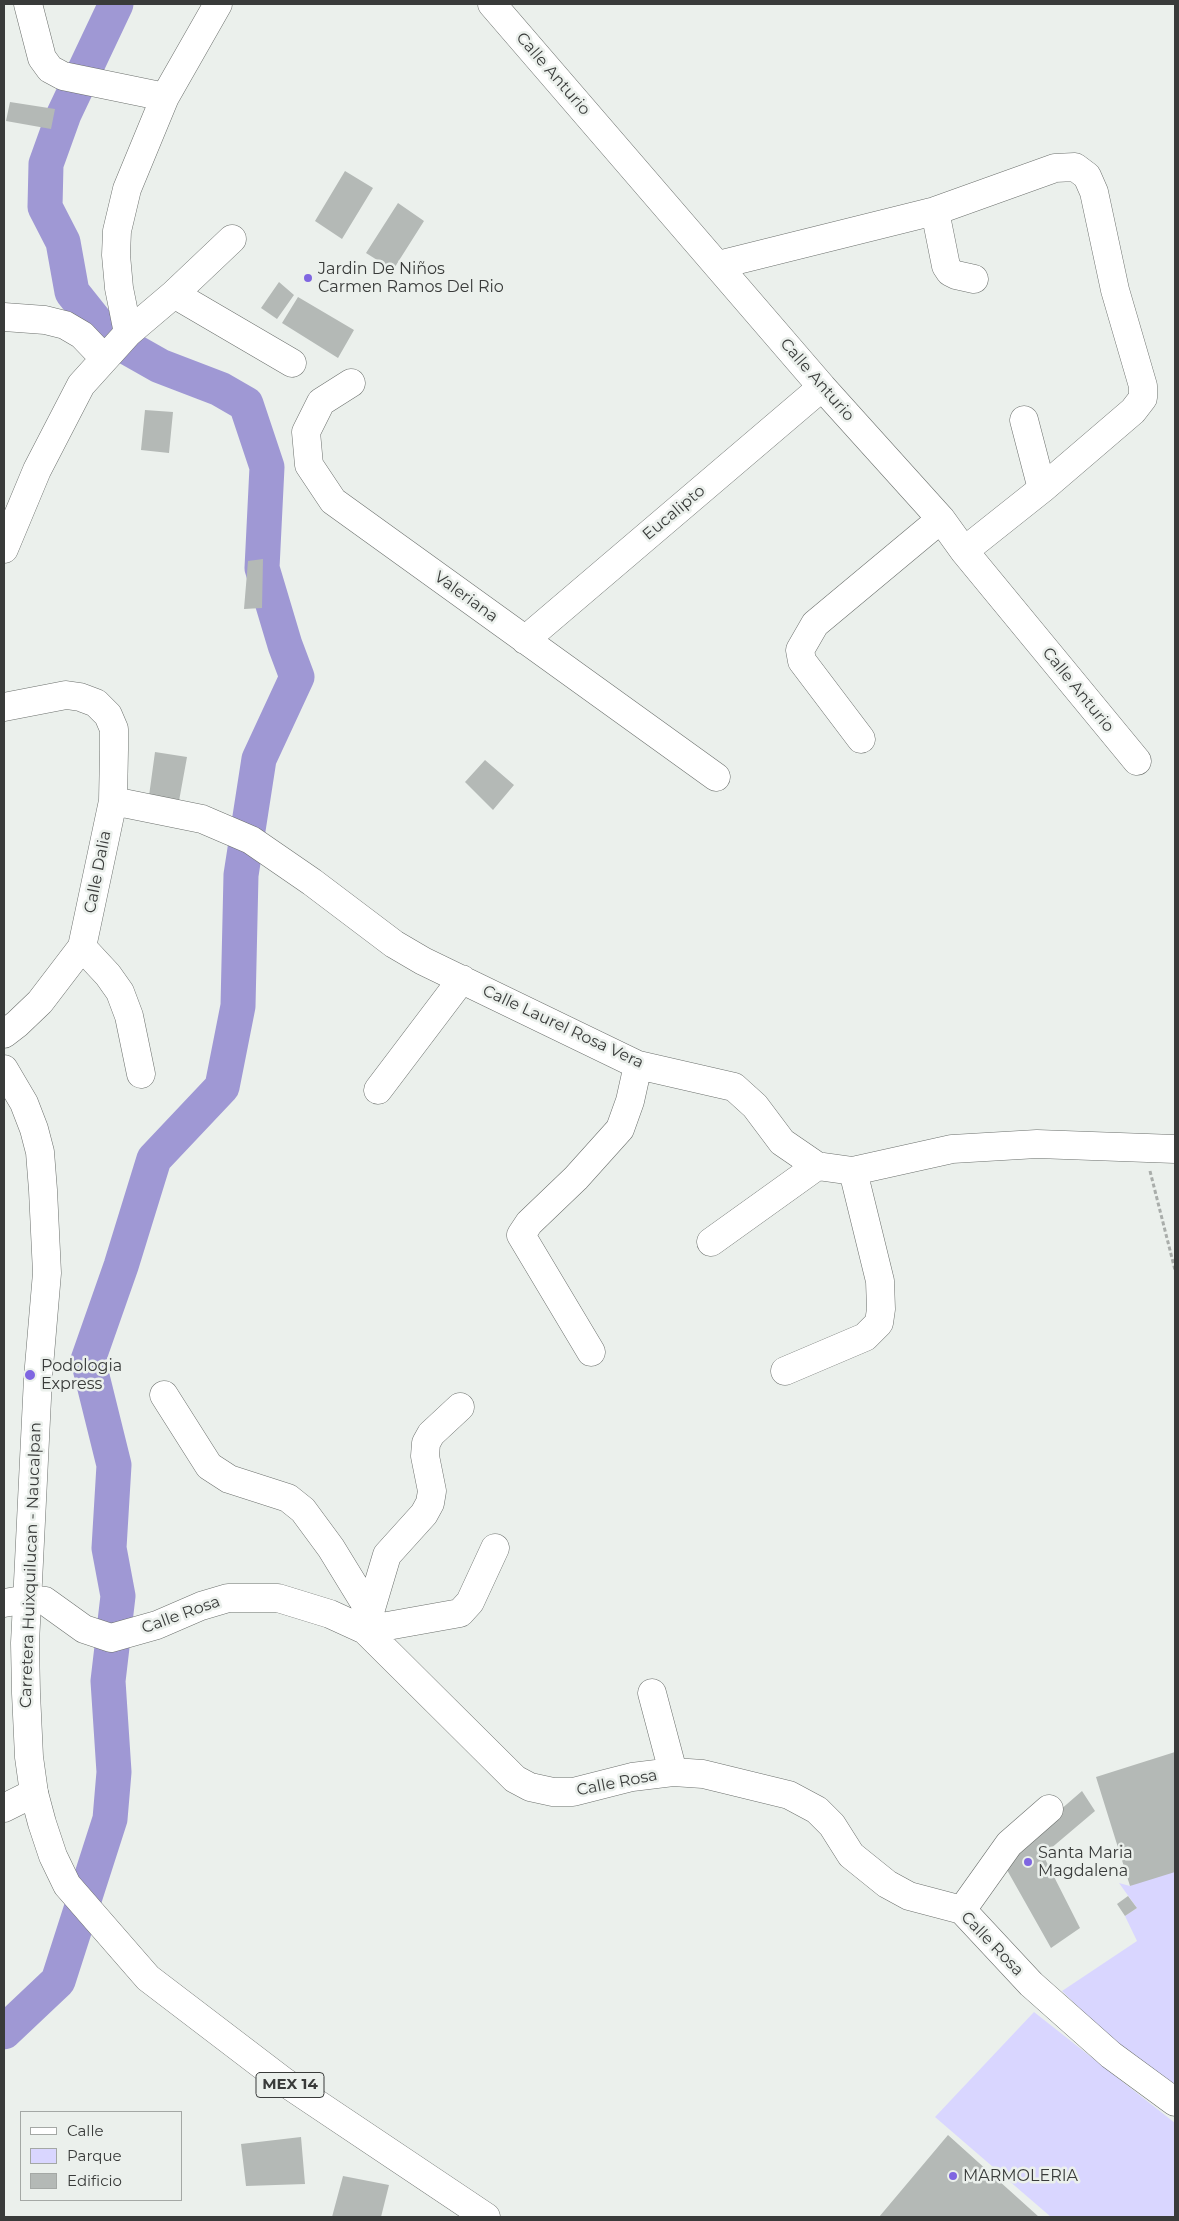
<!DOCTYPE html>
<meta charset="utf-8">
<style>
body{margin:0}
#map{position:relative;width:1179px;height:2221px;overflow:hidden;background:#ebf0ec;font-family:Montserrat,sans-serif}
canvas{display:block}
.frame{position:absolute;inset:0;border:5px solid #393b3a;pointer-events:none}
.legend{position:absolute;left:20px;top:2111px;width:162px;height:90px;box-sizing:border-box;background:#ebf0ec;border:1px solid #a4a8a5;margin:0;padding:6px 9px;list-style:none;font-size:15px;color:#393b3a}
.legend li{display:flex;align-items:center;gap:10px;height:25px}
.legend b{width:25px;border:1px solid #a4a8a5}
</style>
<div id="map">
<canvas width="1179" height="2221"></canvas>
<div class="frame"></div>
<ul class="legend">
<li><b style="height:6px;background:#fff"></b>Calle</li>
<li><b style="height:14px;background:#d9d6ff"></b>Parque</li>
<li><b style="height:14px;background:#b4b9b6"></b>Edificio</li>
</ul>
</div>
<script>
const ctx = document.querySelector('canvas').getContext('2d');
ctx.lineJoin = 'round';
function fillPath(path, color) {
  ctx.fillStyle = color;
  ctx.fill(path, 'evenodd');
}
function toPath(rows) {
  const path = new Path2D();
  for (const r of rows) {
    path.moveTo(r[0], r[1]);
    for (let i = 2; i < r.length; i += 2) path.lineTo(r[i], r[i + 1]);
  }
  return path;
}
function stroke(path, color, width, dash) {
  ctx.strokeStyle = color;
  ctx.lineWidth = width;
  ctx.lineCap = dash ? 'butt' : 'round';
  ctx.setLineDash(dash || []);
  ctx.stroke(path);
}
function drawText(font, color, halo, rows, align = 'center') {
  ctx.font = font + ' Montserrat,sans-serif';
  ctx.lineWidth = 5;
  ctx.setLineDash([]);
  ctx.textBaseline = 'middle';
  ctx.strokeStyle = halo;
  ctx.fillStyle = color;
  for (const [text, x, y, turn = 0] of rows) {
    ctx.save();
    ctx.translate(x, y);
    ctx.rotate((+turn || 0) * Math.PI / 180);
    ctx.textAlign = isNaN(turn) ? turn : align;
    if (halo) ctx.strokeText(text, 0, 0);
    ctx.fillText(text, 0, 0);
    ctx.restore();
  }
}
fillPath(toPath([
 [1175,1864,1175,2085,1112,2040,1062,1991,1137,1941,1125,1916,1137,1908,1119,1883,1130,1886],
 [1034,2012,1175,2123,1175,2217,1051,2217,935,2117]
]), '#d9d6ff');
stroke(toPath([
 [4,2032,58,1981,110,1819,114,1772,108,1681,118,1596,109,1548,114,1465,88,1360,121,1266,154,1159,222,1087,238,1006,241,875,259,759,297,677,285,645,262,568,267,467,246,404,220,389,160,366,107,336,72,292,63,242,45,207,46,164,64,114,116,4]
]), '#9f98d4', 35);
fillPath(toPath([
 [10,102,55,109,51,129,6,121],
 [345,171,373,188,342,239,315,221],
 [398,203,424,221,393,270,366,253],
 [279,282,294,295,277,319,261,308],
 [298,297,354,330,338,358,282,323],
 [145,410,173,412,169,453,141,450],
 [263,559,262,608,244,609,248,561],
 [155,752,187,757,179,801,149,796],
 [485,760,514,785,493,810,465,782],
 [1175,1752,1175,1872,1130,1886,1096,1777],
 [1082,1791,1095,1811,1043,1855,1080,1928,1051,1948,1007,1870,1014,1850],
 [1128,1896,1137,1908,1125,1916,1117,1904],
 [948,2135,1039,2217,879,2217],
 [301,2137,305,2184,246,2186,241,2144],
 [343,2176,389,2185,381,2217,332,2217]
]), '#b4b9b6');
const minor = toPath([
 [28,4,42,58,50,69,63,76,165,97],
 [492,4,822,387,941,519,964,551,1137,761],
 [935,211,946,266,950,272,956,275,974,279],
 [718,265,935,211,1055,168,1075,167,1087,176,1094,192,1115,290,1143,386,1143,398,1133,411,1042,489,964,551],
 [174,294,292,363],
 [4,317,45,320,65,325,82,335,104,358],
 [128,333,119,288,116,255,117,231,127,189,165,97,218,4],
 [351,383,321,402,306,432,309,465,333,501,716,777],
 [1024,420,1042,489],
 [4,549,37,470,81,385,128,333,174,294,232,239],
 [525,640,822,387],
 [4,707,66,695,80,697,96,703,108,715,114,729,114,750,113,801,82,947,40,1002,17,1024,4,1034],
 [861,739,802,661,800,650,815,624,941,519],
 [113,801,202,819,251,840,312,882,394,944,423,961,638,1065,734,1087,755,1106,782,1142,817,1166,853,1171,952,1149,1037,1144,1175,1149],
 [82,947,108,975,120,992,129,1016,141,1074],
 [378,1090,462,979],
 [711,1242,817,1166],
 [591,1352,521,1235,529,1223,576,1178,620,1129,630,1101,638,1065],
 [785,1371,865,1337,879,1323,881,1309,880,1281,853,1171],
 [164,1395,209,1466,229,1479,288,1498,303,1510,331,1548,369,1610],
 [4,1603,28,1599,45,1601,84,1629,111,1638,157,1625,201,1606,228,1598,278,1598,330,1614,365,1630,515,1779,530,1787,553,1792,573,1792,632,1777,673,1772,703,1774,789,1795,817,1810,832,1825,851,1855,887,1884,909,1896,962,1910,1031,1984,1111,2055,1175,2102],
 [367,1622,387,1555,424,1514,430,1503,432,1491,425,1456,426,1443,431,1434,460,1407],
 [365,1630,460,1613,470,1602,495,1548],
 [652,1693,673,1772],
 [4,1808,34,1793],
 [962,1910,1009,1844,1049,1809]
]);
const major = toPath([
 [4,1069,24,1103,34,1129,40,1152,43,1190,47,1273,38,1378,25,1643,26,1693,29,1757,34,1793,42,1823,53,1856,67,1885,148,1978,283,2081,486,2217]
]);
stroke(minor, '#6c706d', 29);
stroke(major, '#6c706d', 29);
stroke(toPath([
 [1150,1171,1175,1270]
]), '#a9adaa', 3, [4, 2.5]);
stroke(minor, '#fff', 28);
stroke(major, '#fff', 28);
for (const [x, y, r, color] of [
 [308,278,5,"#7f66e1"],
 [30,1375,6,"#7f66e1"],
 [1028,1862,5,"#7f66e1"],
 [953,2176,5,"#7f66e1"]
]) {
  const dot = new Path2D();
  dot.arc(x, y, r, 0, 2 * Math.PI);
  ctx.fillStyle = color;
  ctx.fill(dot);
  stroke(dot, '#ebf0ec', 2);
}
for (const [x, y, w] of [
 [290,2085,68]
]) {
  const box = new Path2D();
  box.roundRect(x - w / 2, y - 12.5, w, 25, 4);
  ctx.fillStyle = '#ebf0ec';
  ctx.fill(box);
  stroke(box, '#393b3a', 1);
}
drawText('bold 15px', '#393b3a', null, [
 ["MEX 14",290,2085]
]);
drawText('16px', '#393b3a', '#ebf0ec', [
 ["Calle Anturio",553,74,49],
 ["Calle Anturio",817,380,49],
 ["Eucalipto",674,513,-40],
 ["Valeriana",466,597,36],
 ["Calle Anturio",1078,690,51],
 ["Calle Dalia",98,872,-79],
 ["Calle Laurel Rosa Vera",563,1027,25],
 ["Carretera Huixquilucan - Naucalpan",31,1565,-88],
 ["Calle Rosa",181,1615,-20],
 ["Calle Rosa",617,1783,-11],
 ["Calle Rosa",992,1944,46]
]);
drawText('16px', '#393b3a', '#ebf0ec', [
 ["Jardin De Niños",318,269],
 ["Carmen Ramos Del Rio",318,287],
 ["Podologia",41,1366],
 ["Express",41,1384],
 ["Santa Maria",1038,1853],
 ["Magdalena",1038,1871],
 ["MARMOLERIA",963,2176]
], 'left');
</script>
